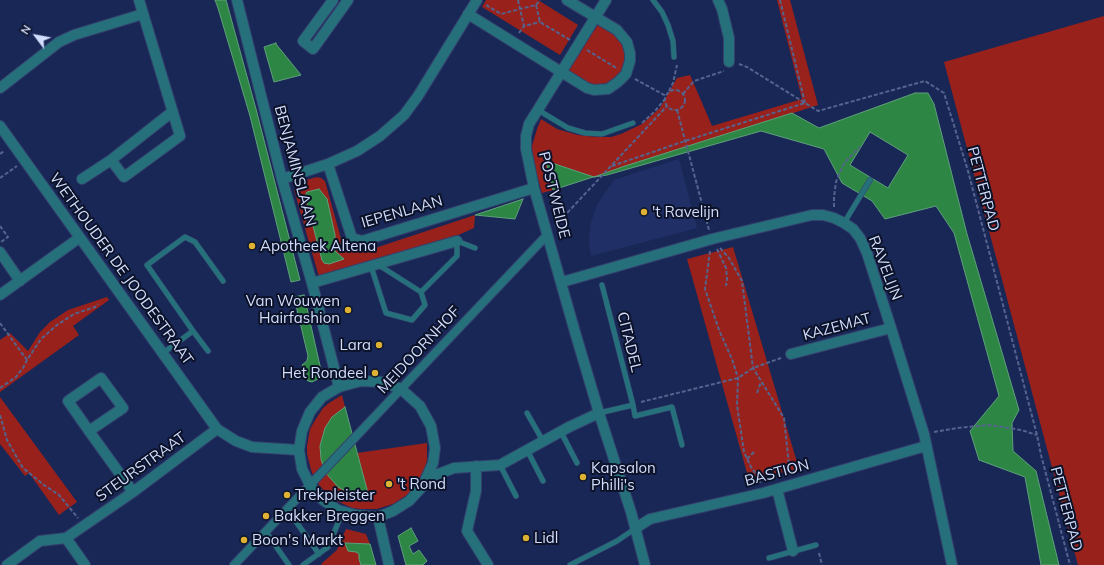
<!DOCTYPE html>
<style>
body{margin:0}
#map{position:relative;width:1104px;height:565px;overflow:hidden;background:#192757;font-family:Mulish,sans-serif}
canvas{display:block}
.north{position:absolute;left:16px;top:16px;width:40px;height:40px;-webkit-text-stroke:3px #0c1228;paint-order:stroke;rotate:302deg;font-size:11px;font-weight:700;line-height:16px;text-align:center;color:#d2defd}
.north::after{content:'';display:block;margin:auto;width:14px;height:18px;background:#d2defd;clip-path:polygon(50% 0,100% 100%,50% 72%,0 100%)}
</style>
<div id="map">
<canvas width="1104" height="565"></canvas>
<div class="north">N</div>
</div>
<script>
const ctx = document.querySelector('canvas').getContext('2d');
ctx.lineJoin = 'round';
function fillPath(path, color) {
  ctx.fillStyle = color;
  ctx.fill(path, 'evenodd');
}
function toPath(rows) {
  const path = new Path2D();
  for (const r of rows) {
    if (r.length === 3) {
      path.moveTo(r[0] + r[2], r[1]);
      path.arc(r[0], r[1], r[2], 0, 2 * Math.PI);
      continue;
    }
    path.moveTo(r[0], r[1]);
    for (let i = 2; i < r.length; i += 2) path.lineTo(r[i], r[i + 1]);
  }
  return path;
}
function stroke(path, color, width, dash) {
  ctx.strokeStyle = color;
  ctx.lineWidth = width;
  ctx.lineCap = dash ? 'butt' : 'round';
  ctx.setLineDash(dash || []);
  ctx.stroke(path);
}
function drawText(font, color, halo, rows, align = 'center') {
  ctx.font = font + ' Mulish,sans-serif';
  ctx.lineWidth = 4;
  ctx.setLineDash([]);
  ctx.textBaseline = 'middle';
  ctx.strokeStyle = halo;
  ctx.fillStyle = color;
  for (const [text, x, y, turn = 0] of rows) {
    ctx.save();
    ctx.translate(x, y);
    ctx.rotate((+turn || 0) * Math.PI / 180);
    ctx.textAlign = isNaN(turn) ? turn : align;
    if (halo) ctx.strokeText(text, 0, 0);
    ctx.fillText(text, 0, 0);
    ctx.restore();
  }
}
fillPath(toPath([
 [679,159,697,228,591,256,589,241,591,222,598,203,614,180]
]), '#203067');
fillPath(toPath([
 [486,0,538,0,578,25,560,55,482,7],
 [777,0,790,0,818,105,594,177,546,161,553,190,542,193,533,160,532,146,537,129,541,119,557,129,578,135,599,137,611,137,621,134,642,124,660,108,677,78,690,75,712,126,802,99],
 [1104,16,1104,565,1078,565,944,62],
 [599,23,620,37,627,57,622,72,613,81,606,84,592,85,567,72],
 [317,177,321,178,325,181,342,242,344,246,348,249,360,253,475,215,474,228,445,241,319,277,294,190,302,181],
 [733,247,799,469,749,480,687,259],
 [107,297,109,300,73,326,79,335,0,392,0,340,10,333,28,351,40,332,50,322,68,310],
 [342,395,345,407,332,417,325,428,320,446,323,466,333,482,362,497,368,497,357,453,427,443,427,460,425,468,418,483,407,495,393,504,377,509,360,509,352,508,337,501,330,497,319,485,314,478,311,470,307,454,307,446,310,429,314,422,323,408,329,403],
 [0,397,77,502,59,515,29,473,25,476,0,444],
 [346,529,366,534,370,544,345,543,359,554,359,559,361,565,322,565,321,564,337,550]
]), '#99211b');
const water = toPath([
 [215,0,226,0,256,109,300,280,291,282,250,116,218,8,215,0],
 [276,43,276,44,301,75,274,82,264,47,276,43],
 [915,93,928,93,934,104,967,234,1019,410,1012,423,1013,451,1036,471,1059,565,1041,565,1025,477,979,460,970,431,999,396,954,233,936,206,885,219,872,201,842,183,824,149,761,131,607,175,594,177,593,177,553,190,546,161,594,177,625,166,792,113,819,128,915,93],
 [870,132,908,155,888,188,850,165,870,132],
 [319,189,327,199,335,235,335,251,344,259,329,264,324,263,322,260,305,196,307,192,319,189],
 [523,199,515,219,475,215,523,199],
 [304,295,321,370,321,375,320,378,312,382,308,381,305,378,306,371,302,365,307,361,308,356,294,297,304,295],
 [345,407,369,497,362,497,349,493,338,487,325,472,321,459,320,446,325,428,332,417,345,407],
 [411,528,418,541,409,546,413,554,419,550,427,561,423,565,406,565,398,536,411,528],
 [345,543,370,544,376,565,361,565,359,559,359,554,356,552,348,551,345,543]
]);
fillPath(water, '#2e8644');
stroke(water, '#5fa07c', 1);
const service = toPath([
 [653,0,662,12,668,25,673,41,674,57],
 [538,110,568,128,585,133,602,134,633,123],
 [844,223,870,180],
 [377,264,421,292],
 [371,266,386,313,412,320,425,305,421,292,457,256,457,241,475,248],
 [602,285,633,405],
 [193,331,208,351],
 [163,353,193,331,147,265,185,237,195,242,223,281],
 [527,413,543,441],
 [599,413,633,405,635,416,672,407,682,445],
 [561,432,577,463],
 [527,450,543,481],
 [500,465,516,496],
 [287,509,319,554],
 [266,532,289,565],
 [769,558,816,545],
 [303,565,328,547,343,511],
 [570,565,617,541,636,528]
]);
const pedestrian = toPath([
 [234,565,548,234]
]);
const minor = toPath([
 [333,0,303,41,313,49,348,0],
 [606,0,529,124,526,136,526,149,534,188,575,332,599,413,631,512,645,565],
 [718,0,722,9,729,38,729,62],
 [468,14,587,88,594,90,608,89,618,82,626,74,630,61,630,53,627,42,617,30,567,0],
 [0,88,59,42,74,35,143,14],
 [0,126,217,429],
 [111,160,124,177,180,136,139,0],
 [328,164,352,238,362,241,534,188],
 [82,179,111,160,172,112],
 [282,179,328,164,357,151,380,136,404,115,418,96,477,0],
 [0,252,20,281],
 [562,282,712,239,812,215,823,215,834,218,844,223,853,229,860,238,867,253,891,328,924,434,952,565],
 [312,283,457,241],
 [0,295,79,238],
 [791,354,891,328],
 [339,387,361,381,383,382,401,389,420,406,431,426,435,448,433,463,422,487,409,501,393,511,378,517],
 [89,431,123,408,101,378,68,401,89,431,133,492],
 [476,466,476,491,467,531,488,565],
 [428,478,454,468,500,465,569,427,599,413],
 [777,489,793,551],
 [636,528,650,519,763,493,926,446],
 [66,538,85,565],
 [7,565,40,541,66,538,133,492,217,429,236,441,252,447,299,450]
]);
const tertiary = toPath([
 [237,0,282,179,312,283,339,387,322,397,310,412,302,431,299,450,302,469,310,485,323,500,338,510,356,515,378,517,389,565]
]);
stroke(service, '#33416e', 6);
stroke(pedestrian, '#33416e', 10);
stroke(minor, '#33416e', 12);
stroke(tertiary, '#33416e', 12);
stroke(toPath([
 [518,0,524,26,540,22],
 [780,0,805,103],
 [486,5,501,14,536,5,540,22,570,40],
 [536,5,540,0],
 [519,33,524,26],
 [587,50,618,69],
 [739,64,747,67,818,111,925,81,944,93,968,171,1037,435,1041,455,1070,565],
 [635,79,666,96],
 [675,100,10],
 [669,91,673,83,677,65],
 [683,94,694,81,724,71],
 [677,110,709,230],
 [642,123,655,111,665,99],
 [0,154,4,151],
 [612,166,685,141,805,103],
 [0,178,17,166],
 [834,207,834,197,836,182,840,172,845,162,860,147],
 [0,226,8,237,1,242],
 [555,226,667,106],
 [720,248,729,258,742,281,753,368,784,418,790,475],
 [717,249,726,268,727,279,726,286],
 [710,251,705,289,719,330,732,359,738,378,737,405,744,452,751,467,759,478,760,483],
 [0,323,27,360],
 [0,388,16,377,23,368,27,360,41,339,57,325,74,314,95,307,98,304],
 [757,393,761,382],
 [641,402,738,378,753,368,781,358],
 [0,415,7,440,23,468,44,485,59,495,78,518],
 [934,432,957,428,989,425,1021,430,1037,435],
 [747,459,755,451],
 [819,553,822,565]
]), '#55638d', 2, [4, 2]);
stroke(service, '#26707b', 5);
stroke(pedestrian, '#26707b', 8);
stroke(minor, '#26707b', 10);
stroke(tertiary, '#26707b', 10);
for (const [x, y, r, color] of [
 [644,212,4,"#ddb133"],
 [252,246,4,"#ddb133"],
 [348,310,4,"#ddb133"],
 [379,345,4,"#ddb133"],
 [375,373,4,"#ddb133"],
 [583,477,4,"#ddb133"],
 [389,484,4,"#ddb133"],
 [287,495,4,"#ddb133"],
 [266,516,4,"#ddb133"],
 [526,538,4,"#ddb133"],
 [244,540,4,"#ddb133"]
]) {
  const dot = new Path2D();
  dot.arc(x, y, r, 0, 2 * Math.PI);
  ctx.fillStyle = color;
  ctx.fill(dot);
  stroke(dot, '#0c1228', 1.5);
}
drawText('15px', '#d2defd', '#0c1228', [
 ["BENJAMINSLAAN",295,166,75],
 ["PETTERPAD",983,189,75],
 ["POSTWEIDE",554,195,76],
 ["IEPENLAAN",402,212,-16],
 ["RAVELIJN",885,268,69],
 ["WETHOUDER DE JOODESTRAAT",121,269,54],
 ["KAZEMAT",837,327,-15],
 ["CITADEL",629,342,76],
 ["MEIDOORNHOF",419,350,-47],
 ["STEURSTRAAT",141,467,-36],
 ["BASTION",777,473,-15],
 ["PETTERPAD",1066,509,75]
]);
drawText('15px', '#d2defd', '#0c1228', [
 ["'t Ravelijn",652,212],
 ["Apotheek Altena",260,246],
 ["Van Wouwen",340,301,"right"],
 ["Hairfashion",340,318,"right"],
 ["Lara",371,345,"right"],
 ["Het Rondeel",367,373,"right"],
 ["Kapsalon",591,468],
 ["Philli's",591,485],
 ["'t Rond",397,484],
 ["Trekpleister",295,495],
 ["Bakker Breggen",274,516],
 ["Lidl",534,538],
 ["Boon's Markt",252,540]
], 'left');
</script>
